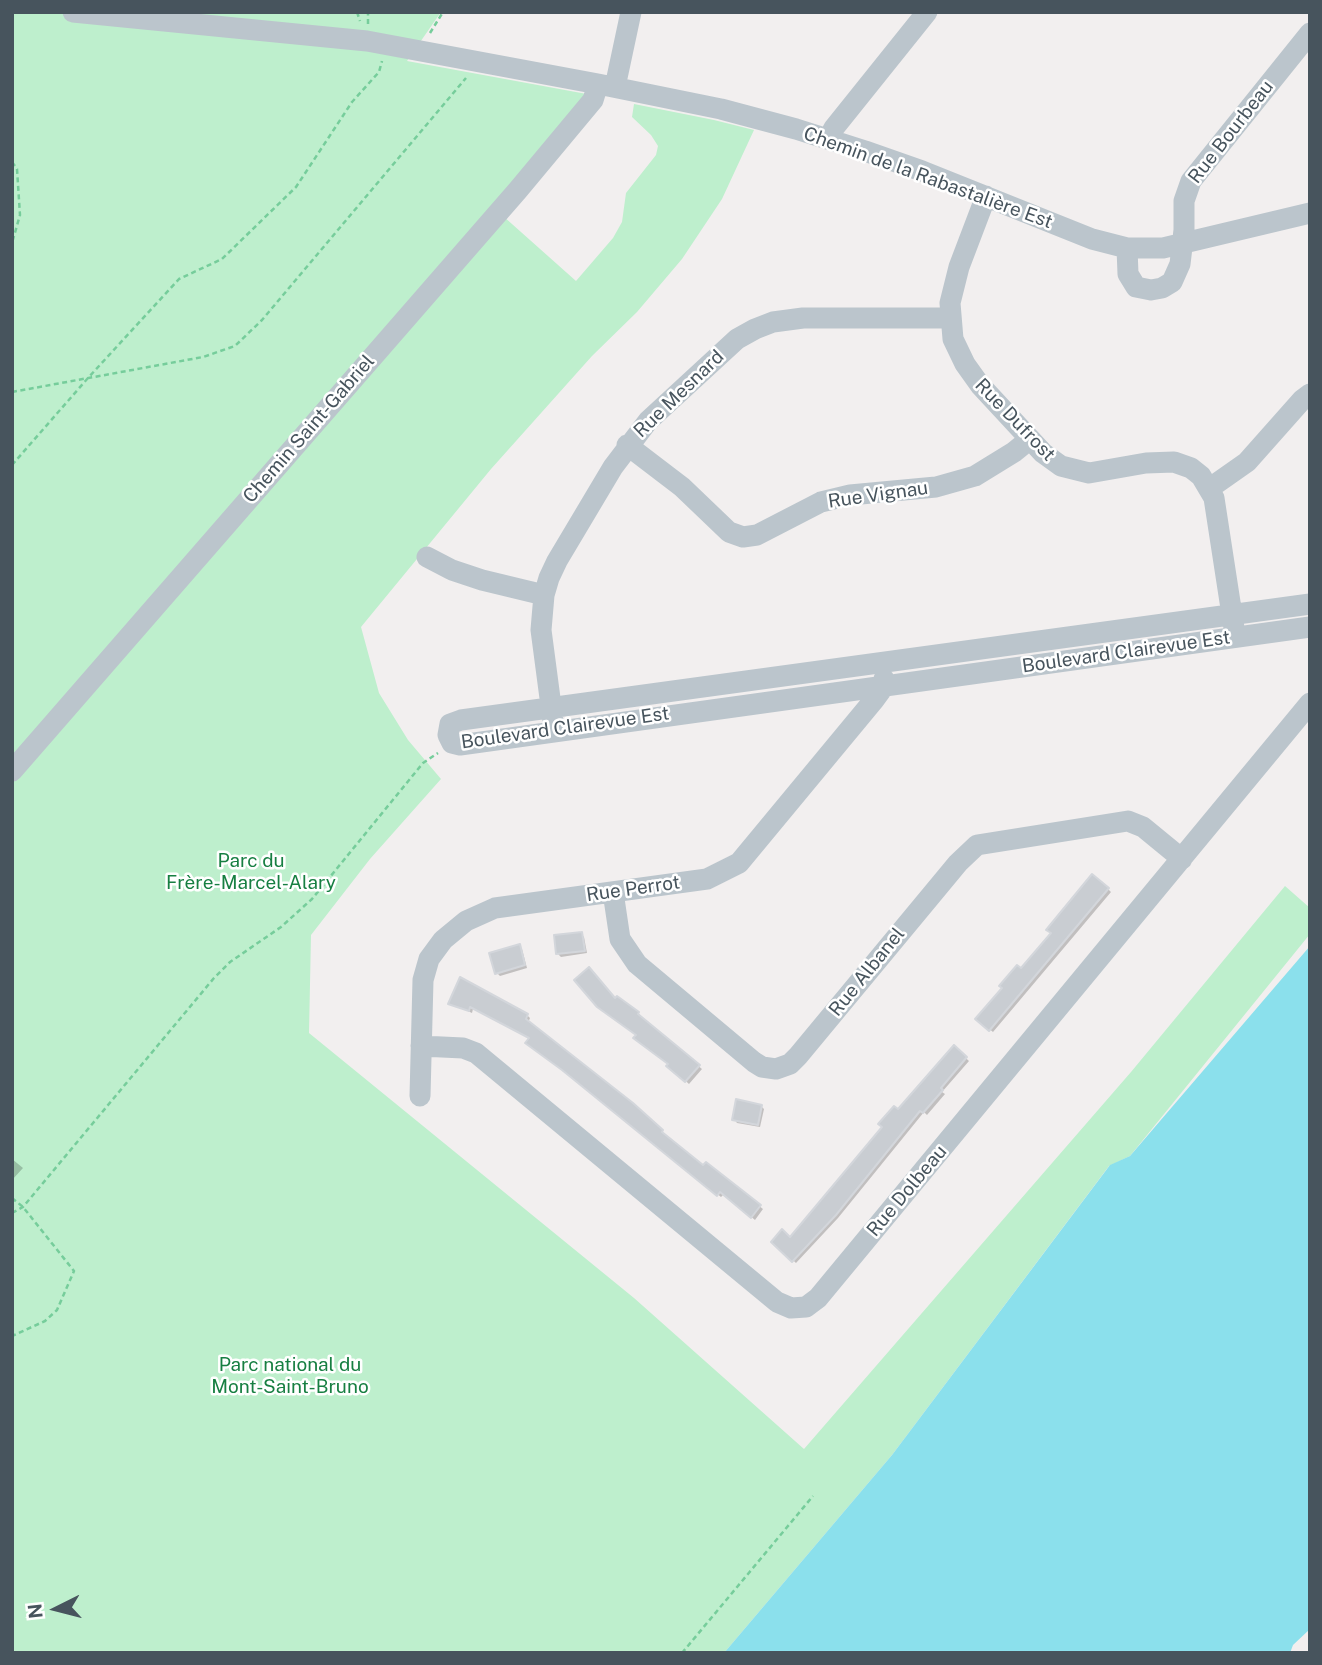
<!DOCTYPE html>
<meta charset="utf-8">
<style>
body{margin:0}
#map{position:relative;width:1322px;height:1665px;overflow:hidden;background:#f2efef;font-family:"Public Sans",sans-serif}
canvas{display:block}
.frame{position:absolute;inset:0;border:14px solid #47545d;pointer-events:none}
.north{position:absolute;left:21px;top:1574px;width:70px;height:70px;-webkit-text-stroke:5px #fff;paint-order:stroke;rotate:264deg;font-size:19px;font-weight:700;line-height:28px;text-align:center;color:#47545d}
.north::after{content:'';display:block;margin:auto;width:24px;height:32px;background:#47545d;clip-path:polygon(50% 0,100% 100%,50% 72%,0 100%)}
</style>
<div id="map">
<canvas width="1322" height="1665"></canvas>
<div class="frame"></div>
<div class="north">N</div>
</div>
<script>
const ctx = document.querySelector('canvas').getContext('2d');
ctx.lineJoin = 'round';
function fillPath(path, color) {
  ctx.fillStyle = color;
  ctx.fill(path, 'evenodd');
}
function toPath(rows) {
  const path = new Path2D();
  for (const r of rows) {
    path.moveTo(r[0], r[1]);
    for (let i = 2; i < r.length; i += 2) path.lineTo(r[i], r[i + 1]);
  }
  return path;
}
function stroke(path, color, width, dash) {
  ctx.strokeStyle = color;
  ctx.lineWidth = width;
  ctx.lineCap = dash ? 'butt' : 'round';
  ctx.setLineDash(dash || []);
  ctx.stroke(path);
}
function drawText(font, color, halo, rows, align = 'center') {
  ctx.font = font + ' "Public Sans",sans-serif';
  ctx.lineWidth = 5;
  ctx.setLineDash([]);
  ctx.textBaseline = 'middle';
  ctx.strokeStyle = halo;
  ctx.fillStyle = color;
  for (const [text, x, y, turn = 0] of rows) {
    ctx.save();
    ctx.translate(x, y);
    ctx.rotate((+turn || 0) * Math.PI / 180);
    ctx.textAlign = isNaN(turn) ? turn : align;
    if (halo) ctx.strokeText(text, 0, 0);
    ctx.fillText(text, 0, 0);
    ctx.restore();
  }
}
fillPath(toPath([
 [12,12,441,12,407,61,603,97,503,216,576,281,613,238,622,222,626,193,656,155,658,146,651,135,632,117,634,104,714,120,754,130,722,199,682,259,637,312,592,356,491,469,361,627,379,693,408,740,441,779,370,859,311,935,309,1033,634,1298,804,1449,1131,1072,1285,886,1310,908,1310,934,1130,1156,1109,1166,892,1455,724,1653,12,1653]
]), '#beefcd');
fillPath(toPath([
 [1310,946,1310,1629,1293,1645,1290,1653,724,1653,892,1455,1110,1165,1130,1156]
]), '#8be0ec');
fillPath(toPath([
 [1108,889,1111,892,993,1032,977,1019,1021,970],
 [581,934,584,937,587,953,561,957,558,954],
 [519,946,522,949,527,968,500,976,497,973],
 [615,1001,638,1013,641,1016,640,1018,702,1069,689,1084,637,1036],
 [451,1003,527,1015,530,1018,528,1023,662,1131,664,1135,704,1167,706,1164,763,1209,755,1220,724,1194,721,1197,567,1073,531,1039,473,1009,472,1013],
 [954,1047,969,1061,942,1092,945,1094,927,1115,924,1112,838,1218,796,1263,773,1241,790,1239],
 [761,1106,764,1109,760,1127,737,1123,734,1119],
 [12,1159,23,1168,12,1180]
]), '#0003');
const building = toPath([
 [1092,874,1109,888,989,1031,975,1019,1002,988,999,986,1017,965,1021,968,1051,933,1046,930,1092,874],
 [582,932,585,951,556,954,554,935,582,932],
 [520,944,525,965,495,974,489,953,520,944],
 [589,967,615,998,617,996,639,1012,638,1014,700,1065,685,1082,666,1066,668,1064,633,1038,636,1035,597,1007,574,980,589,967],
 [460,977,528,1014,526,1019,633,1103,663,1130,662,1132,703,1165,706,1162,761,1205,751,1218,720,1192,717,1196,562,1070,525,1043,529,1038,470,1007,469,1011,448,1004,460,977],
 [954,1045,967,1057,941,1088,943,1090,923,1113,920,1111,836,1215,792,1262,771,1242,782,1229,790,1237,882,1127,878,1124,894,1106,898,1109,954,1045],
 [736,1099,762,1105,758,1125,732,1120,736,1099]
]);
fillPath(building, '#c9cdd2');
stroke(building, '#d3d6db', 2);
stroke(toPath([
 [357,12,360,21],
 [368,24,368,12],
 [430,33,443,12],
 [12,162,17,169,20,215,12,243],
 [12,392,203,357,235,346,262,320,466,78],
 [12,465,88,378,179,279,222,259,296,187,352,102,379,72,382,61],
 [12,1198,23,1207,74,1271,57,1310,45,1321,12,1336],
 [12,1213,23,1207,214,978,230,962,281,927,312,899,423,763,438,753],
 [682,1653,813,1496]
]), '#76cd9b', 2.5, [5, 3.5]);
stroke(toPath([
 [73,12,367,41,598,84,721,109,796,129,865,151,922,171,1092,239,1127,248,1163,248,1310,213],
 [615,87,631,12],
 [828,139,834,128,927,12],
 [986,196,959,267,950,303,953,339,965,364,980,385,1043,453,1061,466,1089,473,1146,463,1174,462,1191,468,1201,476,1214,498,1234,628],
 [1127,248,1128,274,1136,287,1151,290,1162,288,1172,282,1180,264,1184,230,1184,201,1191,181,1310,33],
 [627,445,682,487,729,532,743,537,757,535,821,502,850,495,936,487,975,476,1014,452,1030,439],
 [1210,488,1247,462,1302,400,1310,394],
 [427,557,452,570,482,580,544,595],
 [1310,604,461,720,450,724,448,735,452,743,460,745,1310,627],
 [553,721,541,630,544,595,549,578,557,561,613,467,648,421,737,339,755,329,773,322,803,318,950,318],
 [12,771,518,190,593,100,598,84],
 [613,892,620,939,637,964,754,1062,762,1067,776,1069,790,1064,798,1056,958,863,977,845,1128,821,1143,827,1182,859],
 [421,1046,463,1048,476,1053,777,1302,791,1308,806,1307,818,1298,1310,703],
 [420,1096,423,980,429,959,443,940,466,921,495,908,707,879,739,863,874,700,885,685,884,679]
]), '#bbc5cc', 21);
drawText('19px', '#47545d', '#fff', [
 ["Rue Bourbeau",1231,132,-52],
 ["Chemin de la Rabastalière Est",928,178,20],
 ["Rue Mesnard",679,394,-44],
 ["Rue Dufrost",1015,420,46],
 ["Chemin Saint-Gabriel",309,429,-49],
 ["Rue Vignau",878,495,-8],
 ["Boulevard Clairevue Est",1126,652,-8],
 ["Boulevard Clairevue Est",565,728,-8],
 ["Rue Perrot",633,889,-8],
 ["Rue Albanel",867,972,-51],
 ["Rue Dolbeau",907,1191,-50]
]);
drawText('19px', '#177f42', '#fff', [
 ["Parc du",251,861],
 ["Frère-Marcel-Alary",251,883],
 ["Parc national du",290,1365],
 ["Mont-Saint-Bruno",290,1387]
]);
</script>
